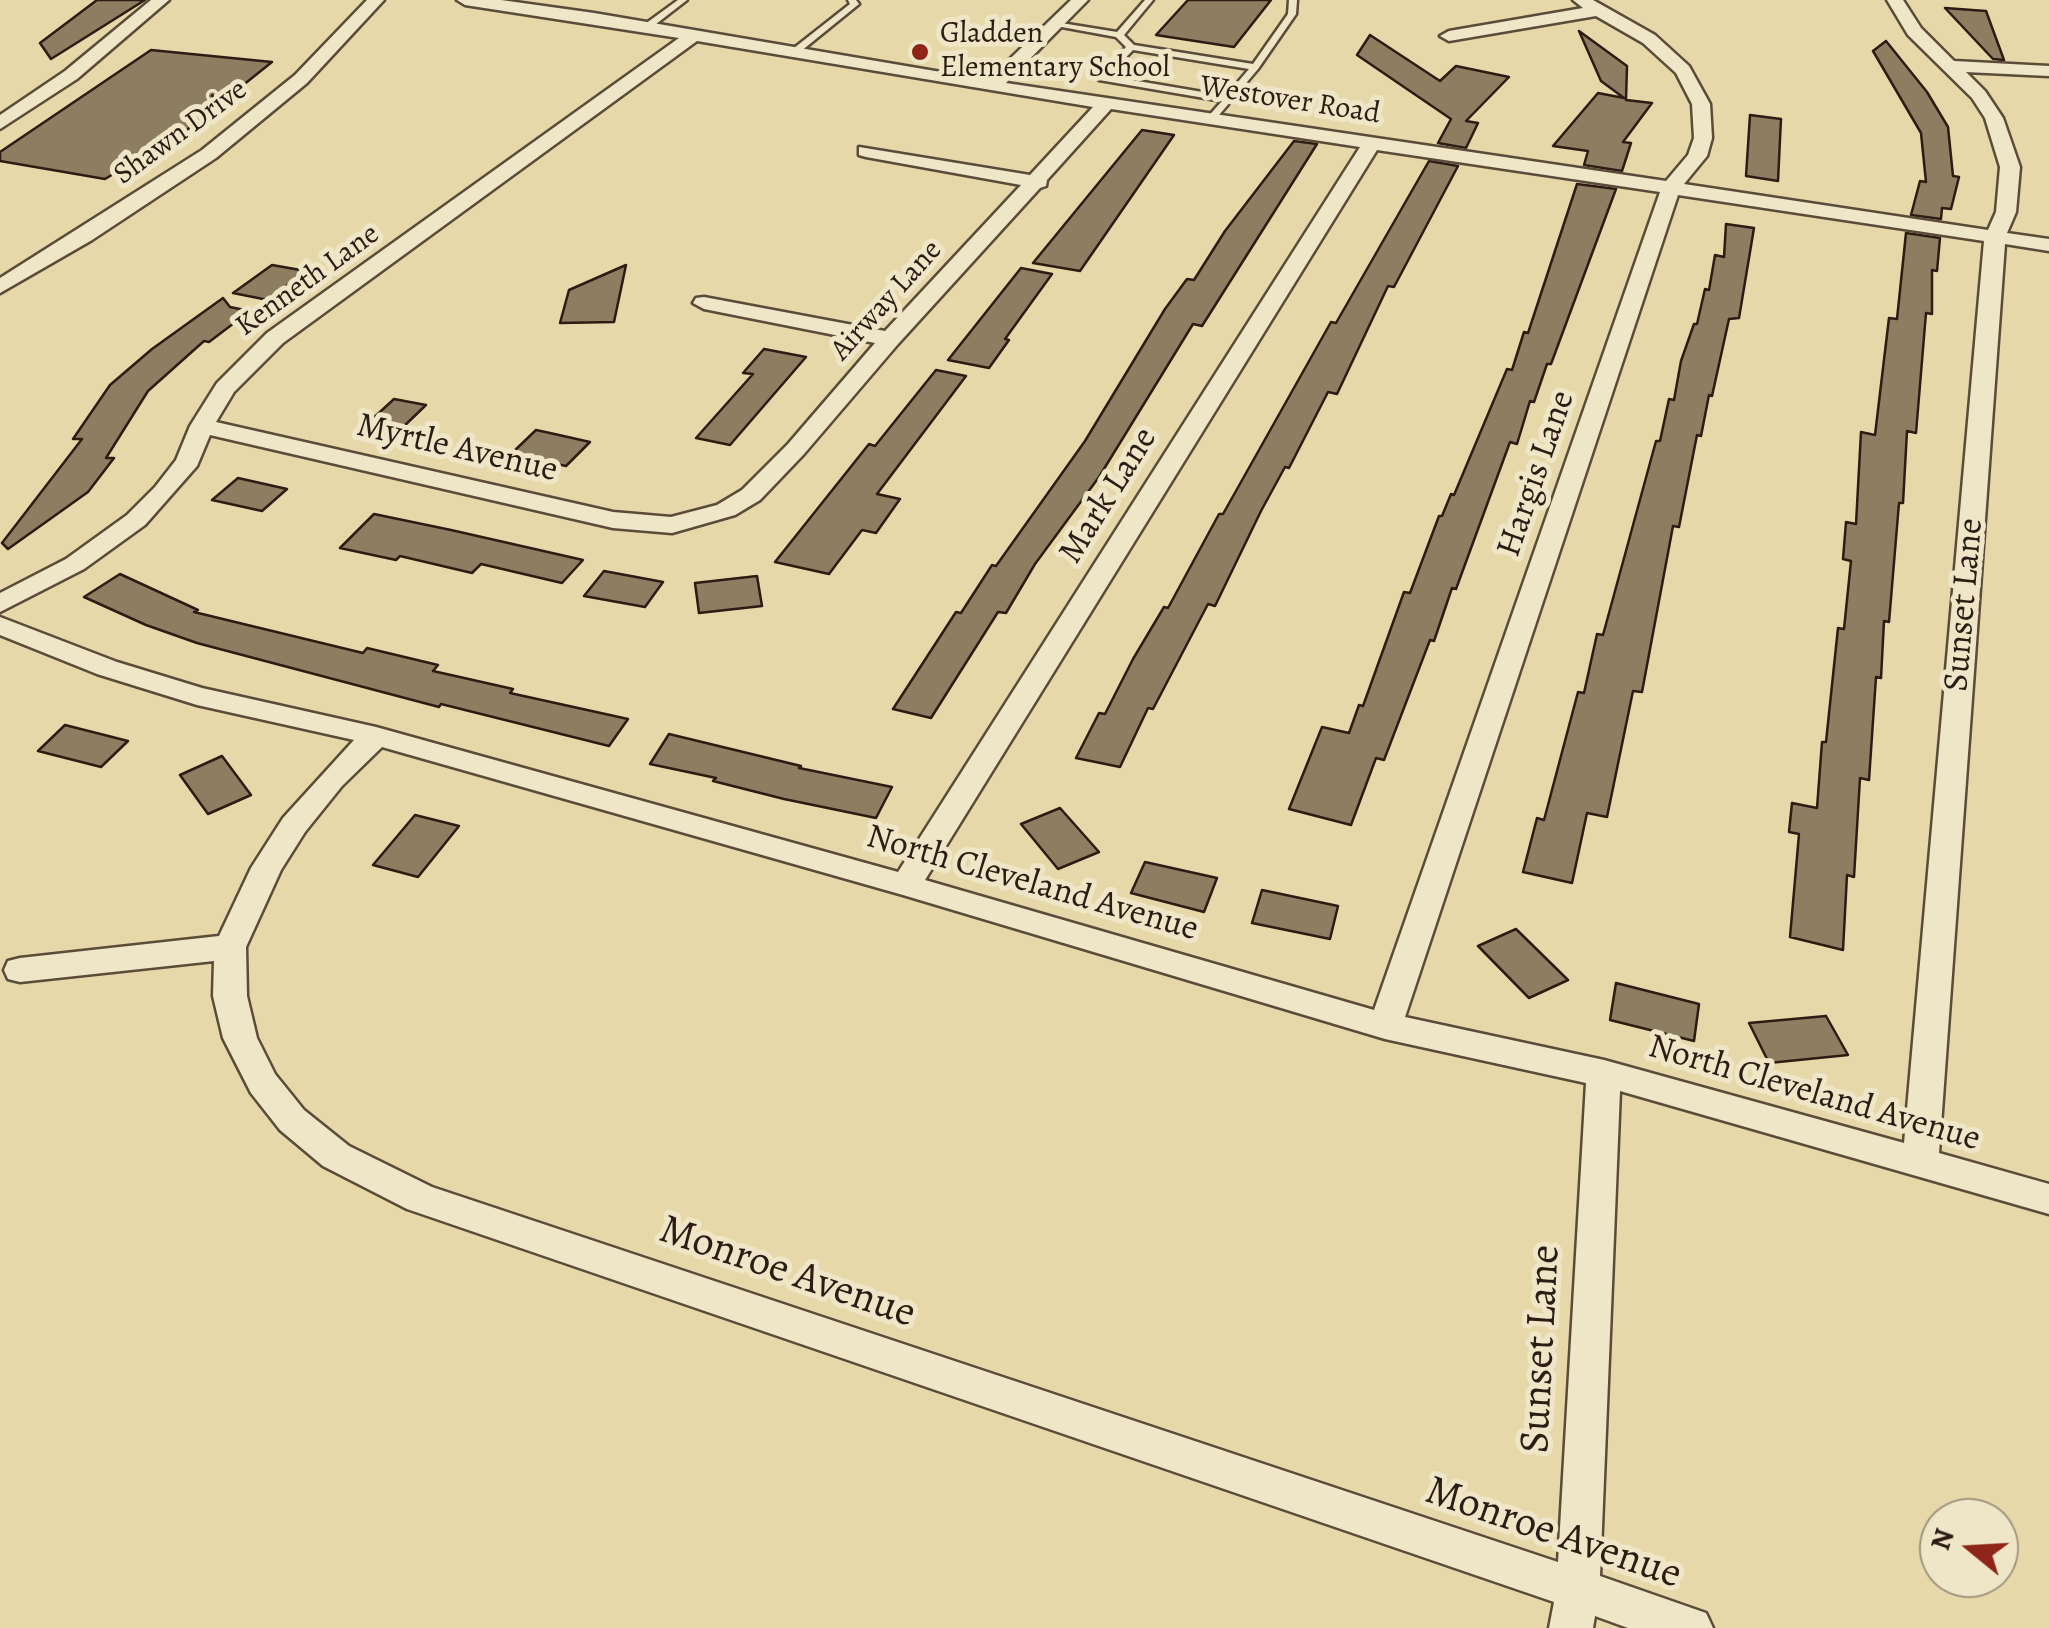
<!DOCTYPE html>
<style>
body{margin:0}
#map{position:relative;width:2049px;height:1628px;overflow:hidden;background:#e7d8aa;font-family:Alegreya,serif}
canvas{display:block}
.north{position:absolute;left:1919px;top:1498px;width:100px;height:100px;box-sizing:border-box;background:#efe6c8;border:2px solid #a19580;border-radius:50%;rotate:288deg;font-size:28px;font-weight:700;line-height:40px;text-align:center;color:#2c1c13}
.north::after{content:'';display:block;margin:auto;width:35px;height:45px;background:#8f2418;clip-path:polygon(50% 0,100% 100%,50% 72%,0 100%)}
</style>
<div id="map">
<canvas width="2049" height="1628"></canvas>
<div class="north">N</div>
</div>
<script>
const ctx = document.querySelector('canvas').getContext('2d');
ctx.lineJoin = 'round';
function fillPath(path, color) {
  ctx.fillStyle = color;
  ctx.fill(path, 'evenodd');
}
function toPath(rows) {
  const path = new Path2D();
  for (const r of rows) {
    path.moveTo(r[0], r[1]);
    for (let i = 2; i < r.length; i += 2) path.lineTo(r[i], r[i + 1]);
  }
  return path;
}
function stroke(path, color, width, dash) {
  ctx.strokeStyle = color;
  ctx.lineWidth = width;
  ctx.lineCap = dash ? 'butt' : 'round';
  ctx.setLineDash(dash || []);
  ctx.stroke(path);
}
function drawText(font, color, halo, rows, align = 'center') {
  ctx.font = font + ' Alegreya,serif';
  ctx.lineWidth = 10;
  ctx.setLineDash([]);
  ctx.textBaseline = 'middle';
  ctx.strokeStyle = halo;
  ctx.fillStyle = color;
  for (const [text, x, y, turn = 0] of rows) {
    ctx.save();
    ctx.translate(x, y);
    ctx.rotate((+turn || 0) * Math.PI / 180);
    ctx.textAlign = isNaN(turn) ? turn : align;
    if (halo) ctx.strokeText(text, 0, 0);
    ctx.fillText(text, 0, 0);
    ctx.restore();
  }
}
const building = toPath([
 [97,0,145,0,51,59,40,43,97,0],
 [1188,0,1271,0,1234,47,1156,35,1188,0],
 [1945,8,1986,11,2004,60,1993,59,1945,8],
 [1579,31,1627,66,1626,100,1652,103,1623,142,1631,143,1622,171,1584,165,1588,151,1553,146,1598,93,1624,98,1601,81,1579,31],
 [1370,35,1440,81,1456,66,1509,77,1466,121,1478,123,1466,148,1438,143,1451,119,1357,55,1370,35],
 [1886,41,1927,92,1948,127,1953,176,1959,177,1951,209,1942,208,1941,219,1911,215,1920,181,1926,182,1921,133,1873,51,1886,41],
 [151,50,272,62,188,129,105,179,0,161,0,152,151,50],
 [1750,115,1781,119,1778,181,1746,176,1750,115],
 [1142,130,1174,135,1080,271,1033,263,1142,130],
 [1294,141,1317,144,1202,326,1193,324,1099,477,1035,564,1006,613,998,612,931,718,893,709,956,612,961,613,992,565,996,566,1085,441,1165,309,1187,279,1194,280,1225,231,1294,141],
 [1429,161,1458,166,1394,287,1388,286,1337,394,1328,392,1289,468,1285,467,1261,511,1215,606,1208,604,1153,709,1148,708,1120,767,1076,758,1099,713,1105,714,1133,659,1164,607,1168,608,1219,514,1223,514,1331,322,1336,323,1429,161],
 [1577,184,1616,189,1551,364,1547,364,1534,402,1530,401,1517,444,1510,442,1456,589,1452,588,1434,641,1430,640,1384,760,1376,758,1351,825,1289,809,1322,727,1349,733,1359,705,1363,706,1404,592,1410,593,1439,516,1442,516,1451,494,1454,495,1507,369,1512,370,1524,332,1528,333,1577,184],
 [1726,224,1754,228,1739,318,1729,319,1712,396,1709,395,1701,436,1697,435,1679,527,1673,526,1642,692,1633,691,1607,817,1587,813,1572,883,1523,872,1537,818,1544,820,1578,692,1584,693,1597,634,1603,635,1656,441,1660,441,1669,399,1674,400,1681,361,1694,324,1697,324,1705,289,1709,290,1715,255,1724,257,1726,224],
 [1906,233,1940,238,1937,271,1932,270,1932,314,1926,313,1916,433,1907,431,1903,503,1899,503,1889,622,1884,621,1881,678,1876,677,1869,780,1860,778,1854,877,1847,875,1843,950,1790,937,1799,834,1789,832,1792,803,1817,808,1822,742,1826,742,1838,628,1844,629,1851,561,1843,559,1846,522,1856,524,1861,432,1875,435,1889,318,1897,319,1906,233],
 [272,265,306,271,268,300,233,293,272,265],
 [626,265,614,322,560,323,569,290,626,265],
 [1021,268,1052,274,1005,339,1009,340,989,368,948,360,1021,268],
 [223,298,230,307,250,311,209,342,204,341,148,391,106,458,114,458,88,492,8,549,2,543,82,439,73,439,110,385,152,349,223,298],
 [764,349,806,357,730,445,696,438,753,374,743,373,764,349],
 [936,370,966,376,877,494,900,499,876,533,862,530,829,574,775,562,869,444,875,446,936,370],
 [394,399,426,405,400,430,368,423,394,399],
 [536,430,550,433,590,442,566,466,511,454,536,430],
 [238,478,287,489,262,511,212,500,238,478],
 [374,514,451,530,583,560,562,583,481,564,472,573,400,556,396,560,340,548,374,514],
 [604,571,663,582,645,607,584,596,604,571],
 [120,574,198,610,194,612,363,653,367,648,438,665,433,671,513,689,510,693,628,719,609,746,441,704,439,707,197,643,146,625,84,597,120,574],
 [757,576,762,606,699,613,695,583,757,576],
 [65,725,128,741,101,767,38,751,65,725],
 [669,734,801,766,799,768,892,787,876,818,784,799,713,781,716,778,650,764,669,734],
 [222,756,251,795,208,814,180,775,222,756],
 [1060,808,1099,852,1058,869,1021,824,1060,808],
 [415,815,459,826,418,877,373,865,415,815],
 [1145,862,1217,878,1204,912,1131,893,1145,862],
 [1262,890,1338,906,1330,939,1252,923,1262,890],
 [1516,929,1568,980,1529,998,1478,946,1516,929],
 [1616,983,1699,1004,1694,1041,1610,1020,1616,983],
 [1826,1016,1848,1055,1769,1063,1749,1023,1826,1016]
]);
fillPath(building, '#8d7e62');
stroke(building, '#2c1c13', 2.5);
const service = toPath([
 [678,0,687,0,647,31,641,31,641,27,678,0],
 [848,0,856,0,859,4,795,56,789,56,789,52,850,4,848,0],
 [1145,0,1153,0,1124,35,1134,45,1253,64,1288,14,1289,0,1297,0,1296,14,1258,69,1214,121,1211,122,1206,119,1222,101,1099,80,1099,76,1126,47,1116,37,1051,25,1055,22,1117,32,1145,0],
 [1133,50,1249,69,1226,96,1108,76,1133,50]
]);
const minor = toPath([
 [151,0,169,0,77,79,0,129,0,115,65,71,151,0],
 [367,0,384,0,307,83,216,158,92,240,0,293,0,278,202,150,295,75,367,0],
 [457,0,501,0,594,13,988,80,1071,0,1088,0,1006,83,1666,181,1688,155,1694,138,1692,104,1676,73,1643,43,1596,16,1449,41,1440,36,1449,31,1583,8,1573,0,1593,0,1655,35,1689,66,1710,104,1712,138,1707,156,1684,184,1988,230,1996,212,2000,167,1985,118,1972,98,1908,35,1887,0,1903,0,1921,28,1954,61,2049,66,2049,76,1966,72,1985,91,2003,118,2020,167,2016,212,2007,233,2049,239,2049,251,2005,244,1939,1153,2049,1184,2049,1214,1620,1091,1600,1576,1706,1613,1713,1628,1628,1628,1595,1616,1593,1628,1549,1628,1554,1602,407,1209,323,1166,280,1130,251,1093,223,1038,213,996,214,961,20,982,8,979,4,970,8,961,20,958,219,936,251,868,283,818,354,740,197,705,97,674,0,635,0,617,117,662,202,688,376,727,898,872,1360,147,1111,109,1047,180,1046,186,1040,188,898,344,804,454,760,500,735,515,672,533,613,528,210,435,197,466,145,525,84,569,0,612,0,593,66,559,127,515,155,487,176,460,190,426,217,383,267,333,679,38,465,5,457,0],
 [697,41,1093,107,1030,175,859,147,859,155,866,157,1021,185,885,331,704,297,696,298,693,303,704,309,875,343,788,444,742,490,717,505,671,517,613,512,216,422,234,392,283,343,697,41],
 [1377,150,1660,192,1374,1010,925,880,1377,150],
 [1678,195,1984,241,1904,1143,1604,1060,1405,1017,1678,195],
 [382,747,903,895,1385,1039,1586,1083,1558,1562,432,1187,349,1146,304,1110,275,1074,257,1038,247,996,246,947,281,870,305,832,342,786,382,747]
]);
stroke(service, '#5b4b39', 5);
stroke(minor, '#5b4b39', 5);
fillPath(service, '#efe6c8');
fillPath(minor, '#efe6c8');
for (const [x, y, r, color] of [
 [920,52,10,"#8f2418"]
]) {
  const dot = new Path2D();
  dot.arc(x, y, r, 0, 2 * Math.PI);
  ctx.fillStyle = color;
  ctx.fill(dot);
  stroke(dot, '#efe6c8', 4);
}
drawText('30px', '#2c1c13', '#efe6c8', [
 ["Gladden",940,35],
 ["Elementary School",940,69]
], 'left');
drawText('30px', '#2c1c13', '#efe6c8', [
 ["Westover Road",1290,101,9],
 ["Shawn Drive",181,133,-36],
 ["Kenneth Lane",308,281,-36],
 ["Airway Lane",887,301,-48]
]);
drawText('35px', '#2c1c13', '#efe6c8', [
 ["Myrtle Avenue",457,449,13],
 ["Hargis Lane",1537,474,-71],
 ["Mark Lane",1109,496,-58],
 ["Sunset Lane",1965,605,-85],
 ["North Cleveland Avenue",1032,884,16],
 ["North Cleveland Avenue",1814,1094,16]
]);
drawText('42px', '#2c1c13', '#efe6c8', [
 ["Monroe Avenue",787,1273,19],
 ["Sunset Lane",1542,1349,-87],
 ["Monroe Avenue",1553,1534,19]
]);
</script>
